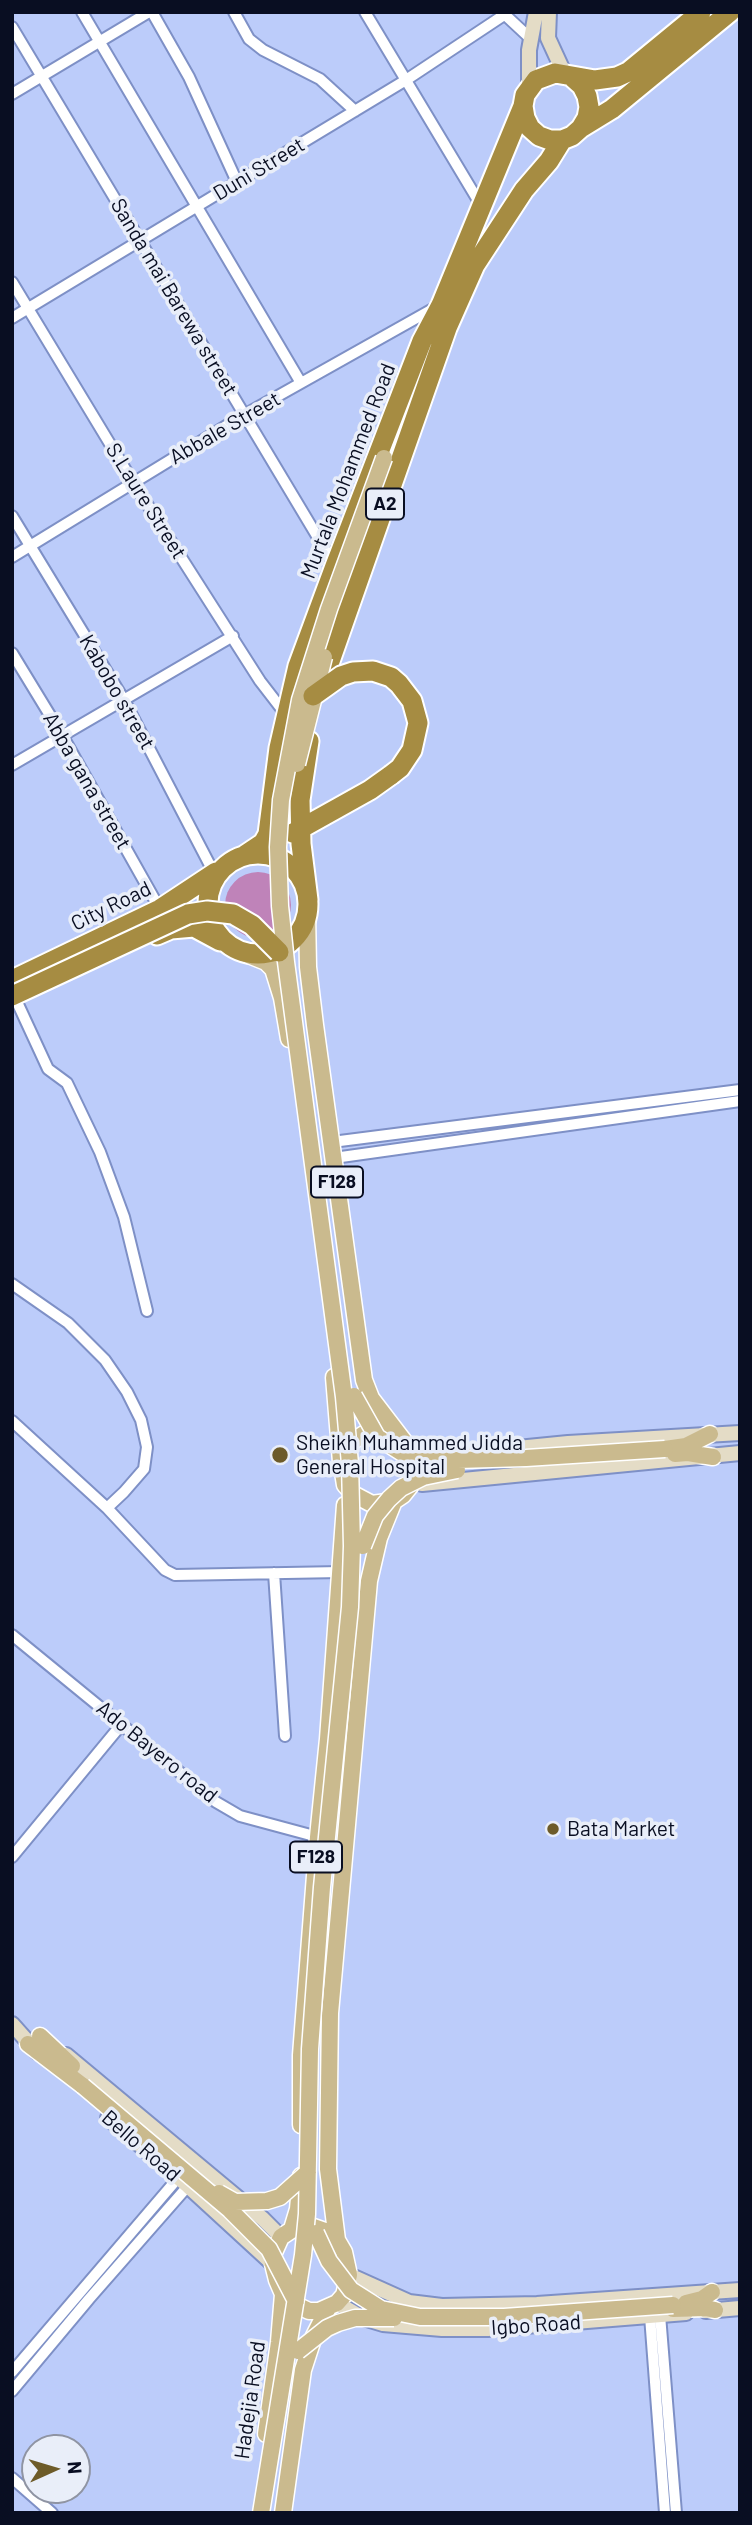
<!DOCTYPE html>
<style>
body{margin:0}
#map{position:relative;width:752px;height:2525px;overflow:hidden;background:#bcccfa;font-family:Barlow,sans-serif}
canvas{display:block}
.frame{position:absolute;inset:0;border:14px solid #090e22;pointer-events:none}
.north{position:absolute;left:21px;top:2434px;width:70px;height:70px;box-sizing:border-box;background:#e9eef9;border:2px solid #8f94a3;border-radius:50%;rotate:86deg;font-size:19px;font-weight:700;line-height:28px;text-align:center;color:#090e22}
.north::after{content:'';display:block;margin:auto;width:24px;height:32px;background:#6d5b29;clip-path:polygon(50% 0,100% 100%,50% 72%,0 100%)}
</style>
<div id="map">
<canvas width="752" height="2525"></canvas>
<div class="frame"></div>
<div class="north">N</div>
</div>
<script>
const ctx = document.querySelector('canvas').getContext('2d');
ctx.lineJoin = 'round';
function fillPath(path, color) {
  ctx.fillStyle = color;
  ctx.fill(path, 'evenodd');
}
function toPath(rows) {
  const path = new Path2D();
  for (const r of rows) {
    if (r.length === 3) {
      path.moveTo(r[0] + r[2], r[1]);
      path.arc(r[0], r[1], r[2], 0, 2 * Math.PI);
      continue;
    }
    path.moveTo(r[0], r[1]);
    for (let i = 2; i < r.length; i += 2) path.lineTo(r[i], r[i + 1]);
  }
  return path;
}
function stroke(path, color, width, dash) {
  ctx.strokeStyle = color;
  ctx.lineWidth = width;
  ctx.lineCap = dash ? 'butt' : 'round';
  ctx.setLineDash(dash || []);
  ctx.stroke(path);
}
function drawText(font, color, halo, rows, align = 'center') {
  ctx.font = font + ' Barlow,sans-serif';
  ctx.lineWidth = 7;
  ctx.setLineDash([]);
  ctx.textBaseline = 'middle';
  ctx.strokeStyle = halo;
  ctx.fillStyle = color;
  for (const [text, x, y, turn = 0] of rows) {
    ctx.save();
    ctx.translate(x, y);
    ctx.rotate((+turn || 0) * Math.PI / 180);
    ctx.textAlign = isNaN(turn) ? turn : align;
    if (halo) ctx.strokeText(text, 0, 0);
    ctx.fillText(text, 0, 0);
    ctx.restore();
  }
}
fillPath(toPath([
 [258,905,33]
]), '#bf83b9');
const street = toPath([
 [82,12,301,383],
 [152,12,189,77,237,182],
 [234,12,249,39,263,50,320,79,355,111],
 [365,12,482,207],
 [502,12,531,39],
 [12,27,335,566],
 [12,94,149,12],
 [12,282,133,482,260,681,287,716],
 [12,318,406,80,504,15],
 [12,516,124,700,214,873],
 [12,557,244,415,438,306],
 [12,653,62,735,161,911],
 [12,765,233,636],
 [17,1002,48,1069,67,1083,100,1152,124,1217,147,1311],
 [332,1142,740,1090],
 [334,1158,740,1101],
 [12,1284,68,1323,105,1360,127,1392,141,1420,147,1447,144,1469,124,1492,107,1508],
 [12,1421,107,1508,165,1570,175,1575,341,1572],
 [274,1573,285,1736],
 [12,1635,216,1802,240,1816,318,1837],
 [12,1857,121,1725],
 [660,2315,676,2513],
 [650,2316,665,2513],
 [12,2372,178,2178],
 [12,2391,89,2299,188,2186],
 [12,2478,52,2513]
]);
const secondary = toPath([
 [549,12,548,38,565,75],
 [529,88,529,50,536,12],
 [410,1449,457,1454,568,1443,740,1433],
 [422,1484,740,1453],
 [12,2024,37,2052],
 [66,2055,263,2219,281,2237],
 [108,2118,188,2186,273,2264],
 [349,2275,409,2302,442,2306,537,2304,740,2290],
 [337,2303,363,2318,383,2324,442,2329,488,2329,686,2313],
 [706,2311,740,2308]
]);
const primary = toPath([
 [307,913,308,967,315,1025,364,1380,371,1398,410,1449,415,1470,411,1485,403,1495,394,1501,372,1504,353,1494,345,1485,342,1466,345,1452,353,1441,364,1434,377,1431,391,1433,403,1440],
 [246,954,266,962,273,969,282,998,289,1039],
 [334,1377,341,1462],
 [665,1449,686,1446,710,1434],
 [675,1454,688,1453,713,1457],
 [40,2036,72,2066],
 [28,2044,83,2086],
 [301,2125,301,2055,318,1837,328,1739,345,1505],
 [308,2225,328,2232,337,2240,344,2252,349,2275,344,2295,337,2303,319,2311,309,2311,290,2302,283,2294,277,2280,273,2264,272,2257,281,2237,296,2227,308,2225],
 [292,2229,298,2209,301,2176],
 [337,2240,328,2169,330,2013,369,1581,379,1538,394,1501],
 [686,2303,702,2299,712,2292],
 [673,2309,706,2308,715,2310],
 [266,2434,279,2342,283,2294],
 [283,2513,303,2370,314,2336,328,2308]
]);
const highway = toPath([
 [573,78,582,86,587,96,589,107,587,118,581,128,572,136,562,140,550,140,539,136,530,128,525,118,523,106,525,95,536,80,555,73,595,80,617,77,628,72,701,12],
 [581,128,612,109,730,12],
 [323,681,447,328,475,265,524,190,549,161,562,140],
 [293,833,370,790,391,775],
 [258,904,50],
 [245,855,263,843,268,834,279,748,298,666,335,566,422,341,441,305,523,106],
 [308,900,301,844,300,800,309,741],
 [157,935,171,929,194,927,220,941],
 [12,980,160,909,216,872]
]);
stroke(street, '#7e90c6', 14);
stroke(secondary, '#7e90c6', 18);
stroke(primary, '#fff', 19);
stroke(highway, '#fff', 23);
stroke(street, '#fff', 10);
stroke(secondary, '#e4dcc6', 14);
stroke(primary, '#caba8e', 16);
stroke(highway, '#a68c42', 19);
const primaryBridge = toPath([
 [297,764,324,657],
 [354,1396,377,1437,407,1456,424,1461,526,1458,665,1449],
 [363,1546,375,1516,389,1499,401,1488,423,1477,457,1470],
 [83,2086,230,2210,269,2249,296,2301],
 [219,2193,235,2202,267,2201,280,2197,308,2172],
 [316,2233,329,2261,351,2290,381,2309,420,2317,504,2317,673,2305],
 [298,2351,327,2328,338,2323,355,2318,394,2318],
 [261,2513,303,2255,307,2214,310,2049,322,1887,350,1607,352,1546,350,1464,344,1397,286,962,280,906,278,847,281,800,300,700,329,609,384,458]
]);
const highwayBridge = toPath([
 [313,696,341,676,353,672,373,671,391,677,399,684,412,701,418,723,412,750,400,768,391,775],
 [12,996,188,914,207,911,233,914,252,925,279,952]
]);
stroke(primaryBridge, '#fff', 19, []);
stroke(highwayBridge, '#fff', 23, []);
stroke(primaryBridge, '#caba8e', 16);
stroke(highwayBridge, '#a68c42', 19);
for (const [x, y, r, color] of [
 [280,1455,9,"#6d5b29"],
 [553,1829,7,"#6d5b29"]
]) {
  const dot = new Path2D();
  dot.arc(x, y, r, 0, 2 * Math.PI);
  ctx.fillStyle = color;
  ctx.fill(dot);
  stroke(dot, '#e9eef9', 2.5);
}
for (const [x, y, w] of [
 [385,504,38],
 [337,1182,52],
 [316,1857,52]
]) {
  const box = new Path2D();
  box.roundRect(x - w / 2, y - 15.5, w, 31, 5);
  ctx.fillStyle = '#e9eef9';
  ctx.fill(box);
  stroke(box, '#090e22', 2);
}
drawText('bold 19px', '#090e22', null, [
 ["A2",385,504],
 ["F128",337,1182],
 ["F128",316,1857]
]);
drawText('21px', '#090e22', '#e9eef9', [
 ["Duni Street",259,169,-31],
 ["Sanda mai Barewa street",174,297,59],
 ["Abbale Street",225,428,-30],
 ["Murtala Mohammed Road",348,471,-69],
 ["S.Laure Street",146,501,58],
 ["Kabobo street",117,692,60],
 ["Abba gana street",87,781,60],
 ["City Road",111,906,-26],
 ["Ado Bayero road",157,1752,39],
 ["Bello Road",141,2146,41],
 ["Igbo Road",536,2325,-4],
 ["Hadejia Road",250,2400,-82]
]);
drawText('21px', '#090e22', '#e9eef9', [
 ["Sheikh Muhammed Jidda",296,1443],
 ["General Hospital",296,1467],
 ["Bata Market",567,1829]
], 'left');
</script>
